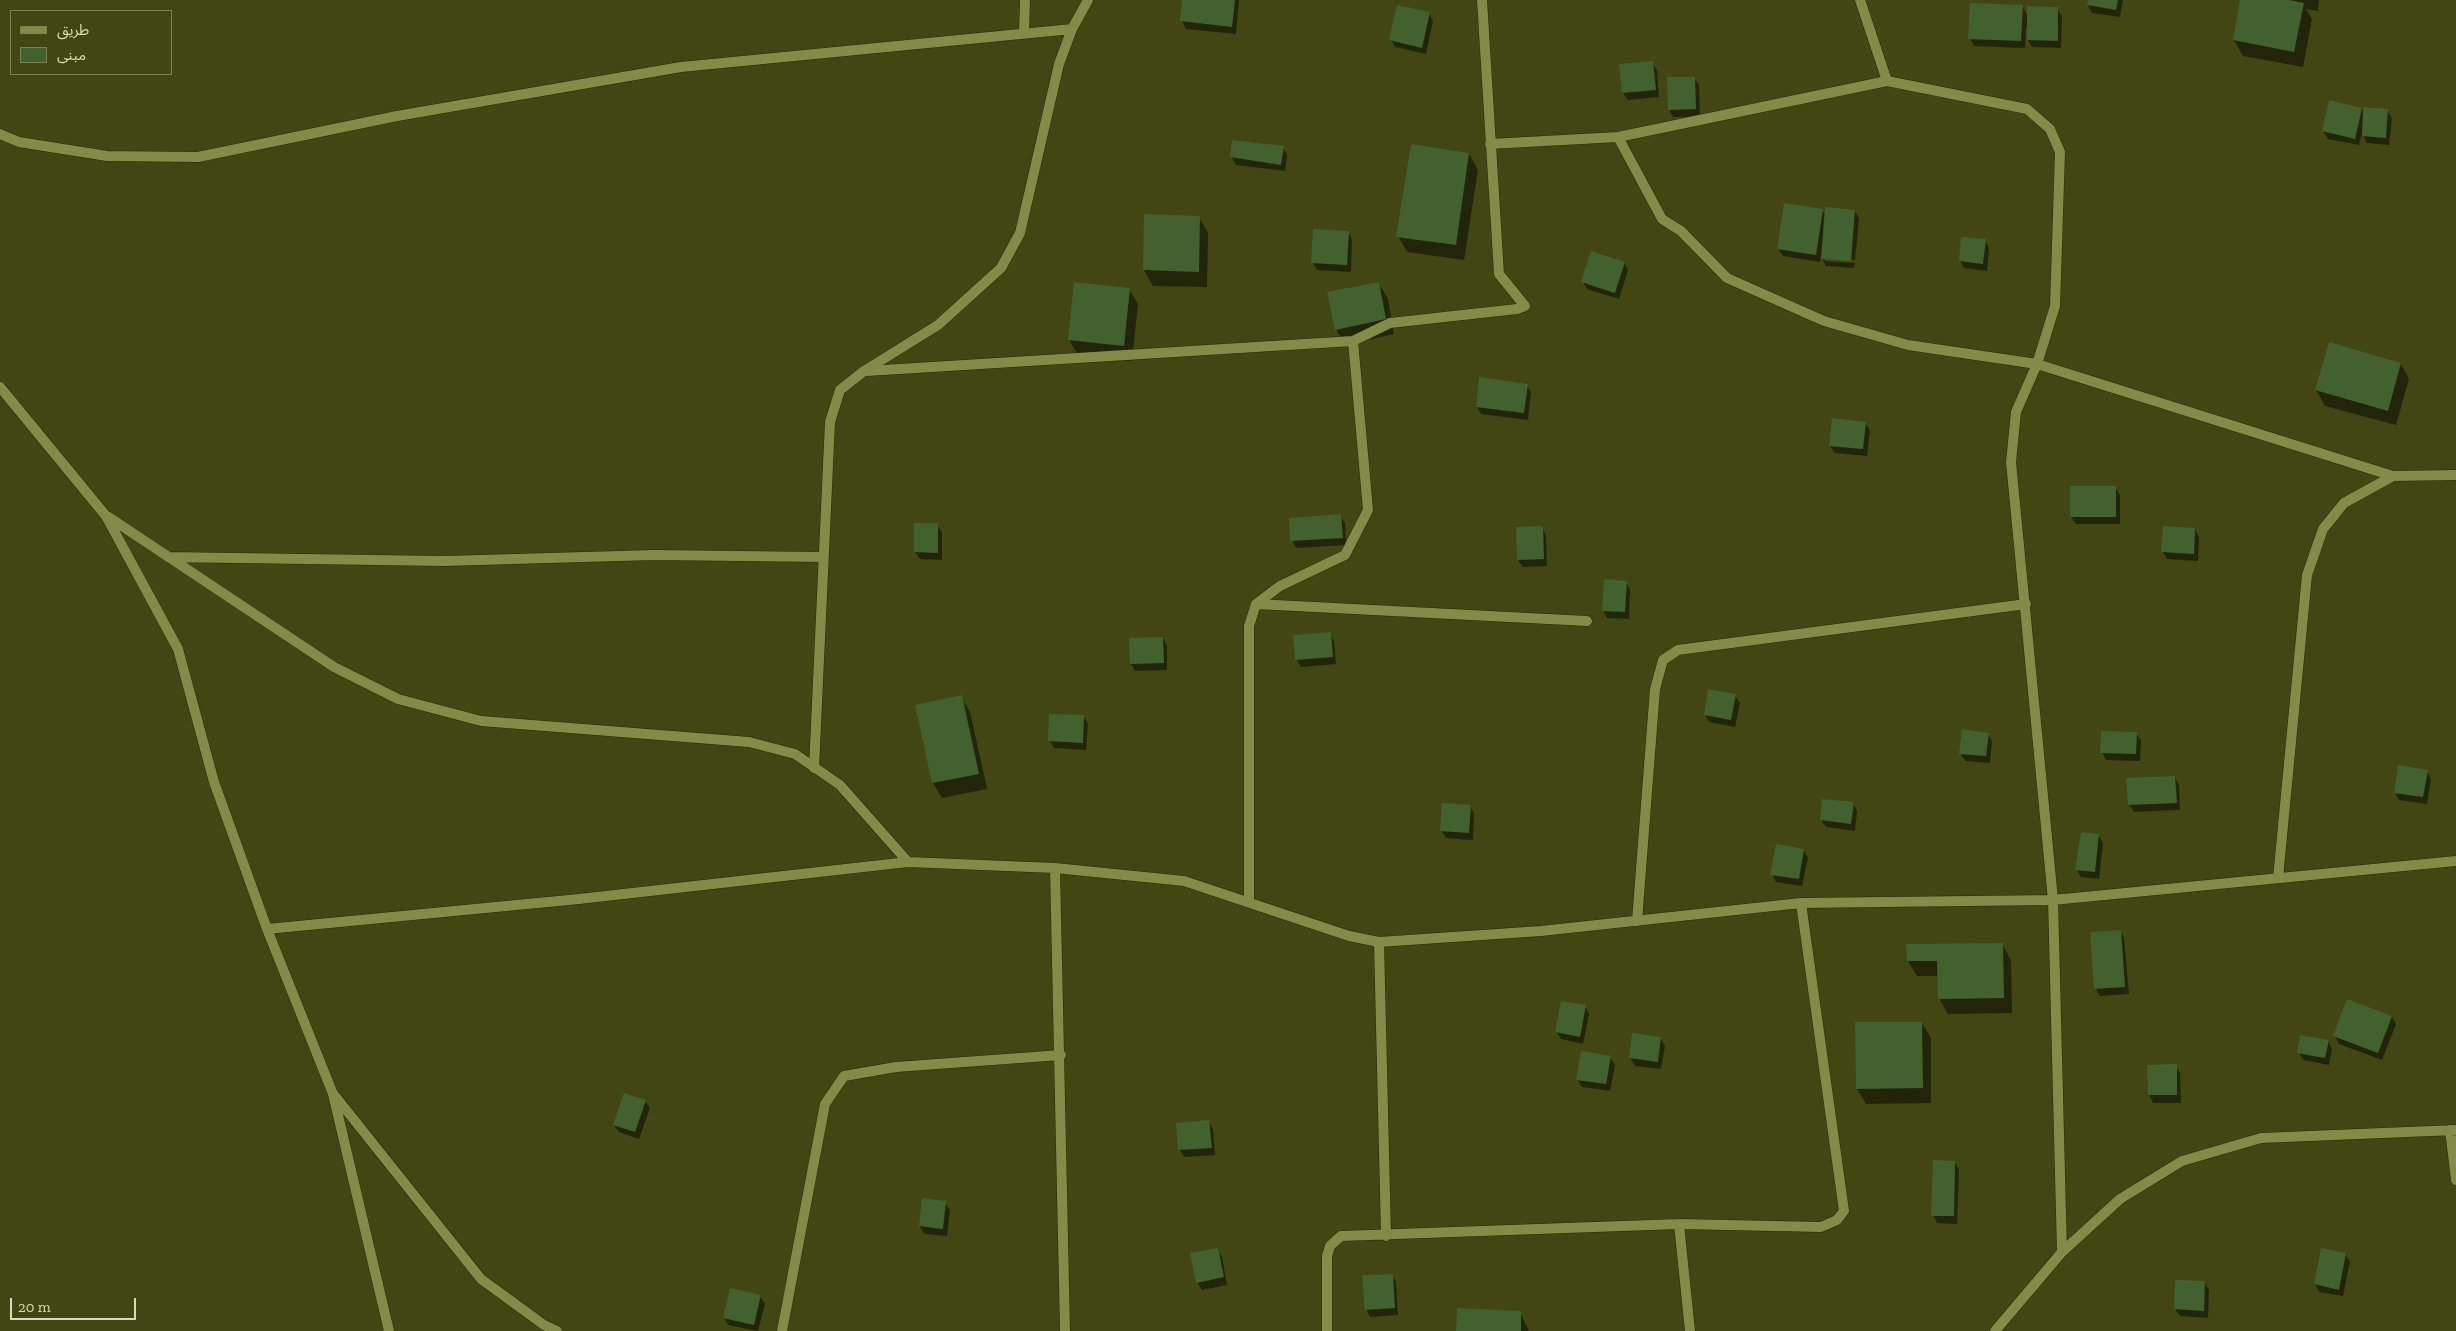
<!DOCTYPE html>
<meta charset="utf-8">
<style>
body{margin:0}
#map{position:relative;width:2456px;height:1331px;overflow:hidden;background:#414612;font-family:"Zilla Slab","Noto Sans Arabic",serif}
canvas{display:block}
.legend{position:absolute;left:10px;top:10px;width:162px;height:65px;box-sizing:border-box;background:#414612;border:1px solid #7d8255;margin:0;padding:6px 9px;list-style:none;font-size:15px;color:#d6dbb9}
.legend li{display:flex;align-items:center;gap:10px;height:25px}
.legend b{width:25px;border:1px solid #7d8255}
.scale{position:absolute;left:10px;top:1298px;width:126px;height:22px;box-sizing:border-box;border:2px solid #d6dbb9;border-top:0;padding-left:6px;font-size:15px;line-height:18px;white-space:nowrap;color:#d6dbb9;-webkit-text-stroke:4px #414612;paint-order:stroke}
</style>
<div id="map">
<canvas width="2456" height="1331"></canvas>
<ul class="legend">
<li><b style="height:6px;background:#838b49"></b>طريق</li>
<li><b style="height:14px;background:#42612f"></b>مبنى</li>
</ul>
<div class="scale">20 m</div>
</div>
<script>
const ctx = document.querySelector('canvas').getContext('2d');
ctx.lineJoin = 'round';
function fillPath(path, color) {
  ctx.fillStyle = color;
  ctx.fill(path, 'evenodd');
}
function toPath(rows) {
  const path = new Path2D();
  for (const r of rows) {
    path.moveTo(r[0], r[1]);
    for (let i = 2; i < r.length; i += 2) path.lineTo(r[i], r[i + 1]);
  }
  return path;
}
function stroke(path, color, width, dash) {
  ctx.strokeStyle = color;
  ctx.lineWidth = width;
  ctx.lineCap = dash ? 'butt' : 'round';
  ctx.setLineDash(dash || []);
  ctx.stroke(path);
}
fillPath(toPath([
 [1183,0,1239,0,1236,34,1186,29,1182,21],
 [2089,0,2123,0,2120,17,2092,13,2088,5],
 [2241,0,2319,0,2318,11,2306,9,2312,19,2303,67,2243,56,2234,40],
 [2023,7,2028,17,2057,9,2062,16,2061,48,2032,47,2028,40,2028,27,2026,27,2025,48,1974,46,1970,38],
 [1429,13,1433,21,1426,54,1395,47,1391,39],
 [1652,63,1657,70,1659,97,1628,100,1623,93],
 [1694,78,1699,85,1700,117,1673,117,1669,110],
 [2362,109,2364,114,2387,110,2392,118,2389,145,2367,143,2362,133,2359,145,2328,139,2323,131],
 [1283,147,1287,155,1285,171,1236,165,1232,157],
 [1469,154,1478,170,1464,260,1407,252,1398,236],
 [1822,210,1826,216,1855,211,1859,219,1855,260,1825,258,1825,261,1855,263,1854,268,1826,266,1821,256,1820,262,1783,256,1778,249],
 [1145,216,1199,217,1208,233,1207,287,1153,286,1144,270],
 [1348,232,1352,239,1351,272,1317,270,1313,263],
 [1985,240,1989,248,1987,271,1964,268,1960,260],
 [1624,263,1628,270,1619,299,1587,289,1583,282],
 [1379,284,1388,299,1394,334,1345,345,1336,329],
 [1129,289,1138,304,1132,361,1078,355,1069,340],
 [2401,364,2409,379,2396,425,2325,406,2316,390],
 [1527,385,1531,392,1528,420,1481,414,1477,407],
 [1865,423,1870,430,1867,456,1835,453,1830,446],
 [2115,487,2120,495,2120,524,2076,524,2071,517],
 [1340,516,1345,523,1346,545,1296,548,1292,540],
 [937,525,942,532,942,560,920,559,915,552],
 [1542,527,1546,535,1547,566,1523,567,1518,560],
 [2195,529,2199,537,2198,561,2167,559,2162,551],
 [1626,582,1630,590,1629,619,1607,618,1603,610],
 [1330,633,1334,641,1336,664,1301,667,1297,660],
 [1163,638,1167,646,1167,670,1135,671,1131,664],
 [1735,696,1740,703,1735,727,1709,722,1705,715],
 [961,697,970,712,987,789,942,798,933,783,917,706],
 [1084,717,1088,724,1086,750,1054,748,1050,741],
 [2136,733,2141,741,2140,761,2106,760,2102,752],
 [1988,734,1992,741,1990,763,1965,761,1960,753],
 [2427,771,2431,779,2427,804,2399,800,2395,793],
 [2175,778,2179,785,2180,810,2134,812,2129,804],
 [1853,803,1857,811,1855,831,1826,827,1821,820],
 [1470,806,1474,813,1473,840,1446,838,1441,830],
 [2099,836,2103,843,2099,879,2081,877,2077,870],
 [1803,850,1808,858,1802,886,1776,882,1772,874],
 [2120,931,2124,938,2129,994,2100,996,2096,989],
 [2002,944,2011,960,2012,1013,1948,1014,1939,998,1938,976,1917,976,1908,961],
 [1585,1006,1589,1014,1583,1044,1561,1039,1557,1032],
 [2392,1017,2396,1024,2382,1060,2339,1044,2335,1036],
 [1922,1023,1931,1038,1931,1103,1866,1104,1857,1089],
 [1660,1038,1665,1046,1661,1069,1635,1066,1630,1058],
 [2328,1041,2332,1049,2329,1065,2303,1060,2299,1053],
 [1610,1057,1615,1065,1610,1091,1582,1087,1577,1079],
 [2148,1066,2176,1066,2180,1073,2181,1103,2153,1103,2149,1095],
 [645,1101,650,1108,639,1139,619,1132,614,1125],
 [1209,1122,1213,1129,1215,1155,1184,1157,1180,1150],
 [1954,1162,1959,1169,1957,1224,1937,1223,1933,1215],
 [923,1200,945,1203,950,1210,947,1236,924,1234,920,1226],
 [1217,1249,1222,1257,1227,1285,1202,1290,1197,1282],
 [2345,1254,2350,1262,2343,1296,2319,1292,2315,1284],
 [1392,1275,1396,1282,1398,1315,1370,1317,1366,1309],
 [2204,1282,2209,1290,2208,1318,2180,1316,2175,1309],
 [760,1296,765,1304,758,1331,728,1325,724,1318],
 [1520,1312,1529,1331,1457,1331]
]), '#0007');
fillPath(toPath([
 [1182,0,1235,0,1232,27,1180,21],
 [2088,0,2118,0,2116,10,2087,5],
 [2240,0,2289,0,2304,3,2294,52,2233,40],
 [1970,3,2023,5,2021,41,1968,39],
 [1397,5,1430,12,1422,48,1389,40],
 [2027,6,2058,7,2058,41,2027,40],
 [1653,61,1656,90,1622,93,1619,64],
 [1667,77,1695,77,1696,109,1668,110],
 [2329,100,2362,108,2355,139,2322,131],
 [2363,107,2388,109,2386,138,2362,136],
 [1232,140,1284,146,1281,165,1230,157],
 [1411,144,1469,153,1456,245,1396,237],
 [1784,203,1823,209,1816,255,1777,249],
 [1825,207,1855,210,1851,261,1821,259],
 [1144,214,1200,216,1199,272,1143,270],
 [1313,229,1349,231,1347,265,1311,263],
 [1961,237,1986,239,1983,264,1959,261],
 [1591,251,1625,262,1615,293,1581,282],
 [1074,282,1130,288,1124,346,1068,340],
 [1379,282,1386,319,1335,330,1327,292],
 [2329,342,2401,363,2388,411,2315,390],
 [1479,377,1528,384,1524,413,1476,407],
 [1832,418,1866,422,1863,449,1829,446],
 [2070,486,2116,486,2116,517,2070,517],
 [1341,514,1343,538,1290,541,1289,518],
 [914,523,938,523,938,553,914,552],
 [1543,526,1544,559,1517,560,1516,527],
 [2163,526,2195,528,2194,554,2161,552],
 [1604,579,1627,581,1625,612,1602,611],
 [1331,632,1333,657,1295,660,1293,635],
 [1163,637,1164,663,1130,664,1129,638],
 [1708,689,1736,694,1731,720,1704,715],
 [962,695,979,774,932,783,915,705],
 [1049,714,1084,715,1083,743,1048,741],
 [1962,729,1989,733,1986,756,1959,754],
 [2101,731,2137,732,2136,754,2100,753],
 [2398,765,2428,770,2423,797,2394,793],
 [2175,776,2177,803,2128,805,2126,778],
 [1822,799,1854,802,1851,824,1820,820],
 [1442,803,1471,805,1469,833,1440,831],
 [2081,832,2099,834,2095,872,2075,870],
 [1776,844,1804,849,1799,879,1770,875],
 [2121,930,2125,987,2094,989,2090,932],
 [2003,943,2004,998,1938,999,1937,961,1907,961,1906,944],
 [2347,999,2392,1016,2378,1053,2333,1036],
 [1561,1001,1586,1005,1580,1037,1555,1032],
 [1855,1022,1922,1022,1923,1088,1856,1089],
 [1632,1033,1661,1037,1658,1062,1629,1058],
 [2300,1035,2329,1040,2325,1058,2297,1053],
 [1581,1051,1611,1056,1606,1084,1576,1080],
 [2177,1064,2177,1095,2148,1095,2147,1065],
 [624,1093,646,1100,635,1132,613,1125],
 [1209,1120,1212,1148,1178,1150,1176,1123],
 [1933,1160,1955,1161,1954,1216,1931,1216],
 [922,1198,946,1201,943,1229,919,1226],
 [1218,1248,1224,1277,1196,1283,1190,1253],
 [2321,1248,2346,1253,2339,1290,2314,1284],
 [1393,1274,1395,1308,1365,1310,1362,1275],
 [2175,1280,2205,1281,2204,1311,2174,1309],
 [730,1288,761,1295,754,1325,723,1318],
 [1457,1308,1521,1311,1521,1331,1456,1331]
]), '#42612f');
const minor = toPath([
 [1860,0,1887,81],
 [1024,33,1025,0],
 [0,134,19,142,107,156,198,157,397,116,681,67,1072,29],
 [1618,137,1662,219,1681,231,1727,278,1824,321,1908,345,2037,364,2393,476,2456,475],
 [1490,144,1618,137,1887,81,2027,109,2050,129,2060,152,2055,306,2037,364,2016,412,2011,462,2053,900,2062,1252],
 [867,371,1353,341],
 [0,387,106,516,178,649,214,782,267,929,333,1094,389,1331],
 [107,516,334,667,398,699,481,721,749,742,795,754,840,785,908,862],
 [168,557,444,561,654,555,823,557],
 [1256,604,1587,621],
 [814,768,830,422,840,390,864,371,938,325,1001,268,1020,233,1059,64,1072,29,1088,0],
 [1055,868,1065,1331],
 [2278,878,2307,575,2323,529,2344,503,2393,476],
 [1249,902,1249,626,1256,604,1280,586,1345,555,1368,510,1353,341,1390,323,1517,309,1525,306,1499,274,1482,0],
 [1637,921,1655,689,1663,660,1678,650,2026,604],
 [267,929,579,899,908,862,1055,868,1184,881,1349,936,1379,942,1541,931,1801,903,2053,900,2456,861],
 [1379,942,1386,1236],
 [335,1096,481,1279,544,1325,557,1331],
 [2450,1130,2456,1180],
 [1679,1224,1690,1331],
 [782,1331,825,1104,844,1076,896,1067,1061,1055],
 [1327,1331,1327,1256,1330,1246,1341,1236,1679,1224,1821,1227,1837,1220,1844,1211,1801,903],
 [1995,1331,2062,1252,2120,1199,2182,1161,2261,1138,2456,1130]
]);
stroke(minor, '#282b07', 11);
stroke(minor, '#838b49', 10);
</script>
